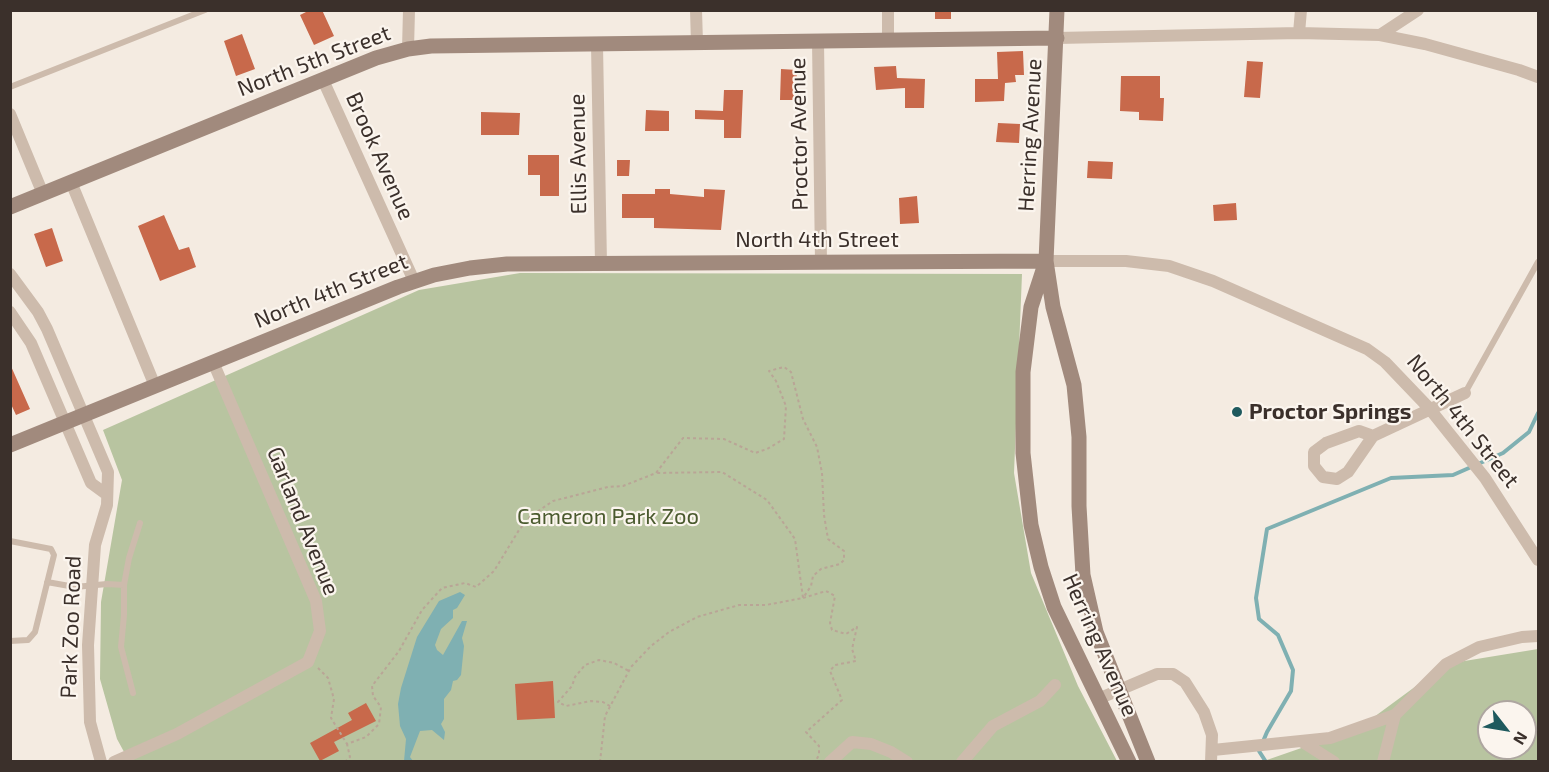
<!DOCTYPE html>
<style>
body{margin:0}
#map{position:relative;width:1549px;height:772px;overflow:hidden;background:#f4ebe1;font-family:"Exo 2",sans-serif}
canvas{display:block}
.frame{position:absolute;inset:0;border:12px solid #3b302b;pointer-events:none}
.north{position:absolute;left:1477px;top:700px;width:60px;height:60px;box-sizing:border-box;background:#fbf5ee;border:2px solid #aea6a0;border-radius:50%;rotate:121deg;font-size:16px;font-weight:700;line-height:24px;text-align:center;color:#3b302b}
.north::after{content:'';display:block;margin:auto;width:21px;height:27px;background:#1f5a5e;clip-path:polygon(50% 0,100% 100%,50% 72%,0 100%)}
</style>
<div id="map">
<canvas width="1549" height="772"></canvas>
<div class="frame"></div>
<div class="north">N</div>
</div>
<script>
const ctx = document.querySelector('canvas').getContext('2d');
ctx.lineJoin = 'round';
function fillPath(path, color) {
  ctx.fillStyle = color;
  ctx.fill(path, 'evenodd');
}
function toPath(rows) {
  const path = new Path2D();
  for (const r of rows) {
    path.moveTo(r[0], r[1]);
    for (let i = 2; i < r.length; i += 2) path.lineTo(r[i], r[i + 1]);
  }
  return path;
}
function stroke(path, color, width, dash) {
  ctx.strokeStyle = color;
  ctx.lineWidth = width;
  ctx.lineCap = dash ? 'butt' : 'round';
  ctx.setLineDash(dash || []);
  ctx.stroke(path);
}
function drawText(font, color, halo, rows, align = 'center') {
  ctx.font = font + ' "Exo 2",sans-serif';
  ctx.lineWidth = 4.5;
  ctx.setLineDash([]);
  ctx.textBaseline = 'middle';
  ctx.strokeStyle = halo;
  ctx.fillStyle = color;
  for (const [text, x, y, turn = 0] of rows) {
    ctx.save();
    ctx.translate(x, y);
    ctx.rotate((+turn || 0) * Math.PI / 180);
    ctx.textAlign = isNaN(turn) ? turn : align;
    if (halo) ctx.strokeText(text, 0, 0);
    ctx.fillText(text, 0, 0);
    ctx.restore();
  }
}
fillPath(toPath([
 [520,273,1022,274,1014,473,1031,573,1078,686,1117,761,129,761,117,739,100,679,101,602,122,480,103,430,419,290],
 [1538,649,1538,761,1261,762,1359,728,1446,664],
 [1489,712,1525,712,1525,748,1489,748]
]), '#b8c4a0');
fillPath(toPath([
 [460,592,465,595,457,608,453,610,453,618,441,629,435,645,437,650,443,655,462,621,467,621,462,638,464,646,461,675,457,680,453,681,451,690,444,699,444,719,441,724,445,732,444,740,432,730,420,731,410,757,413,761,404,761,406,739,400,726,398,704,401,688,417,637,439,601]
]), '#7fb0b2');
stroke(toPath([
 [1266,762,1259,751,1267,732,1291,691,1293,670,1278,635,1259,619,1256,598,1267,529,1391,478,1453,475,1503,453,1529,432,1538,413]
]), '#7fb0b2', 4);
fillPath(toPath([
 [310,10,322,10,334,36,314,45,300,15],
 [935,10,951,10,951,19,935,19],
 [242,34,255,69,236,76,224,41],
 [1023,51,1024,75,1015,75,1016,82,1005,83,1004,101,975,102,975,79,998,79,997,52],
 [1247,61,1263,62,1260,98,1244,97],
 [896,66,897,78,925,79,924,108,905,108,905,88,876,90,874,67],
 [781,69,797,70,796,100,780,100],
 [1121,76,1160,76,1160,98,1164,98,1163,121,1139,120,1139,112,1120,111],
 [724,90,743,90,741,138,724,138,724,120,695,119,695,110,723,111],
 [646,110,669,111,669,131,645,131],
 [481,112,520,113,519,135,481,135],
 [998,123,1020,124,1019,143,996,142],
 [528,155,559,155,559,196,540,196,540,175,528,175],
 [617,160,630,160,629,176,617,176],
 [1088,161,1113,162,1112,179,1087,178],
 [655,189,670,189,670,194,704,197,704,189,725,190,721,230,654,228,654,218,622,218,622,194,655,194],
 [917,196,919,223,900,224,899,198],
 [1236,203,1237,220,1214,221,1213,205],
 [164,215,179,250,189,247,196,267,160,281,138,226],
 [52,228,63,261,46,267,34,234],
 [10,364,30,409,16,415,10,402],
 [553,681,555,718,517,720,515,684],
 [366,703,376,721,334,742,339,751,320,761,310,743,352,720,348,713]
]), '#c8694b');
stroke(toPath([
 [318,668,328,678,334,699,331,718,347,744,366,737,379,724,381,707,373,696,372,686,399,651,422,610,442,588,465,583,476,587,494,571,519,530,531,516,553,501,608,487,623,486,656,473,683,438,724,439,755,453,767,449,784,439,786,406,776,381,769,371,784,367,791,372,803,419,817,447,822,473,824,515,828,539,844,551,844,560,840,564,821,569,813,576,811,586,803,598,826,591,835,596,830,623,832,630,846,634,857,627,852,649,856,661,835,665,830,671,842,700,806,732,819,746,819,755,815,762],
 [610,706,603,702,591,701,566,706,558,702,572,686,575,677,585,665,599,660,614,663,629,671],
 [704,760,704,762],
 [345,762,350,757,347,744],
 [600,762,605,716,631,667,651,646,669,632,697,617,739,605,766,605,803,598,795,539,767,500,722,472,656,473]
]), '#b9a596', 2, [3, 3]);
stroke(toPath([
 [10,87,205,10],
 [1465,393,1538,262],
 [10,541,51,549,54,555,35,632,28,640,10,641],
 [47,582,75,587,107,584,124,585,124,615,121,647,133,693],
 [124,585,129,558,140,523]
]), '#cdbbac', 6);
stroke(toPath([
 [696,10,697,43],
 [1299,33,1301,10],
 [1380,35,1418,10],
 [1057,38,1299,33,1380,35,1425,44,1519,70,1538,77],
 [888,40,888,10],
 [818,41,821,262],
 [597,45,601,264],
 [408,49,409,10],
 [323,80,414,281],
 [10,114,43,194],
 [71,182,155,386],
 [1046,261,1126,261,1169,266,1213,281,1367,349,1385,362,1429,408,1485,478,1538,560],
 [10,274,38,312,47,329,108,472,107,505,95,545,88,645,90,722,101,762],
 [10,312,31,343,91,483,106,494],
 [1373,436,1359,431,1326,443,1314,452,1314,466,1323,477,1337,479,1348,472,1373,436,1465,393],
 [1098,699,1157,674,1173,674,1185,682,1204,712,1212,735,1211,762],
 [1301,741,1334,762],
 [1213,750,1330,738,1395,715,1446,664,1479,647,1522,637,1538,636],
 [114,762,177,734,308,662,320,631,316,601,213,362],
 [830,762,852,742,871,744,891,752,907,762],
 [962,762,993,726,1040,701,1055,685],
 [1383,762,1395,715]
]), '#cdbbac', 12);
stroke(toPath([
 [1057,10,1046,261,1053,307,1074,385,1079,437,1079,506,1083,575,1096,632,1148,762],
 [10,207,376,58,408,49,431,46,1057,38],
 [1045,264,1031,307,1023,372,1023,453,1031,525,1041,567,1054,607,1129,762],
 [10,445,398,287,434,275,470,268,507,264,1046,261]
]), '#a18a7d', 15);
for (const [x, y, r, color] of [
 [1237,412,6,"#1f5a5e"]
]) {
  const dot = new Path2D();
  dot.arc(x, y, r, 0, 2 * Math.PI);
  ctx.fillStyle = color;
  ctx.fill(dot);
  stroke(dot, '#fbf5ee', 2);
}
drawText('22px', '#3b302b', '#fbf5ee', [
 ["North 5th Street",314,61,-21],
 ["Proctor Avenue",799,134,-91],
 ["Herring Avenue",1030,135,-87],
 ["Ellis Avenue",578,154,-91],
 ["Brook Avenue",380,156,66],
 ["North 4th Street",817,240],
 ["North 4th Street",331,291,-22],
 ["North 4th Street",1463,421,51],
 ["Garland Avenue",303,521,68],
 ["Park Zoo Road",71,627,-88],
 ["Herring Avenue",1100,645,66]
]);
drawText('bold 22px', '#3b302b', '#fbf5ee', [
 ["Proctor Springs",1249,412]
], 'left');
drawText('22px', '#4a5a2e', '#fbf5ee', [
 ["Cameron Park Zoo",608,517]
]);
</script>
